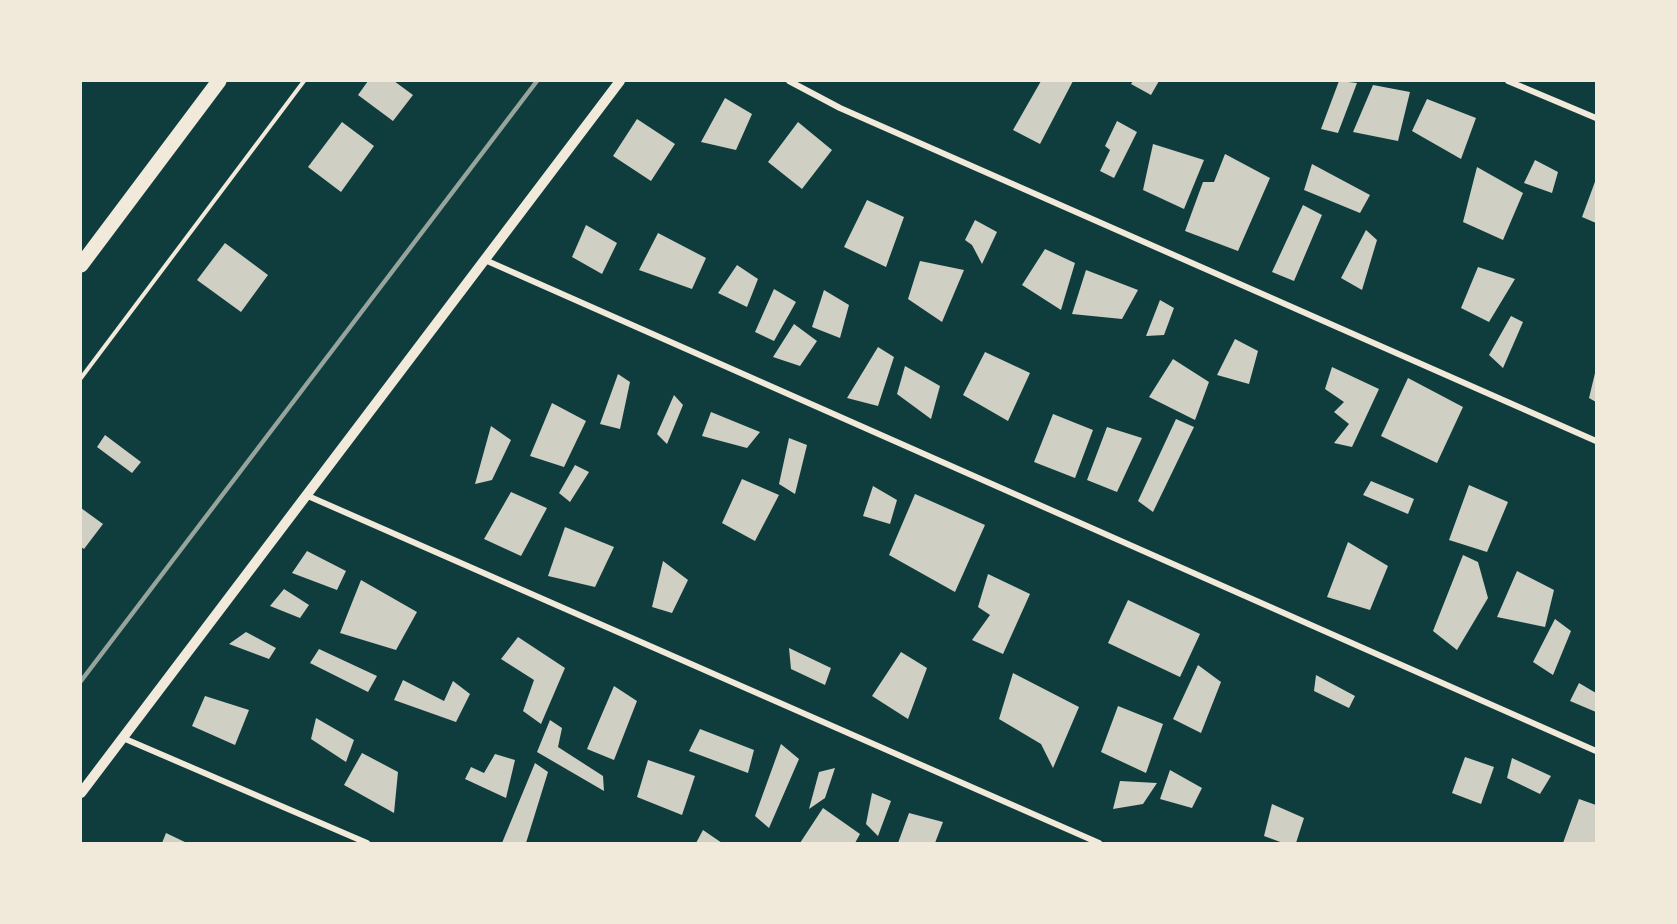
<!DOCTYPE html>
<style>
body{margin:0}
#map{position:relative;width:1677px;height:924px;overflow:hidden;background:#0f3d3e;font-family:Raleway,sans-serif}
canvas{display:block}
.frame{position:absolute;inset:0;border:82px solid #f1e9da;pointer-events:none}
</style>
<div id="map">
<canvas width="1677" height="924"></canvas>
<div class="frame"></div>
</div>
<script>
const ctx = document.querySelector('canvas').getContext('2d');
ctx.lineJoin = 'round';
function fillPath(path, color) {
  ctx.fillStyle = color;
  ctx.fill(path, 'evenodd');
}
function toPath(rows) {
  const path = new Path2D();
  for (const r of rows) {
    path.moveTo(r[0], r[1]);
    for (let i = 2; i < r.length; i += 2) path.lineTo(r[i], r[i + 1]);
  }
  return path;
}
function stroke(path, color, width, dash) {
  ctx.strokeStyle = color;
  ctx.lineWidth = width;
  ctx.lineCap = dash ? 'butt' : 'round';
  ctx.setLineDash(dash || []);
  ctx.stroke(path);
}
fillPath(toPath([
 [368,81,394,81,413,95,393,121,358,95],
 [1041,81,1073,81,1040,144,1013,130],
 [1133,81,1159,81,1151,95,1131,84],
 [1339,81,1357,83,1338,133,1321,129],
 [1373,85,1410,92,1398,141,1353,132],
 [725,98,752,114,736,150,701,142],
 [1427,99,1476,118,1461,159,1412,131],
 [637,119,675,144,651,181,613,156],
 [1117,121,1137,132,1114,178,1100,171,1110,150,1105,146],
 [342,122,374,146,341,192,308,167],
 [798,122,832,150,802,189,768,162],
 [1153,144,1204,160,1184,209,1143,190],
 [1225,154,1270,178,1238,251,1185,231,1203,182,1214,182],
 [1535,160,1558,172,1552,193,1524,183],
 [1312,164,1370,195,1360,213,1304,190],
 [1477,167,1523,193,1503,240,1463,222],
 [1596,179,1596,223,1582,217],
 [867,200,904,217,886,267,844,247],
 [1303,205,1322,215,1294,281,1272,272],
 [975,220,997,232,982,264,972,245,965,240],
 [586,225,617,243,602,274,572,257],
 [1366,230,1377,240,1362,290,1341,278],
 [658,233,706,258,692,289,639,270],
 [225,243,268,275,241,312,197,280],
 [1045,249,1075,263,1061,310,1022,285],
 [920,261,964,270,942,322,908,299],
 [737,265,758,279,747,307,718,293],
 [1478,267,1515,279,1489,322,1461,308],
 [1086,270,1138,290,1122,319,1072,314],
 [774,289,796,302,774,341,755,332],
 [824,290,849,305,840,338,812,327],
 [1160,300,1174,308,1164,335,1146,336],
 [1511,316,1523,322,1503,368,1489,355],
 [794,324,817,341,800,366,773,357],
 [1235,339,1258,351,1249,384,1217,375],
 [878,347,894,357,878,406,847,398],
 [985,352,1030,373,1008,421,963,395],
 [1173,359,1209,382,1195,420,1149,397],
 [905,366,940,386,931,419,897,394],
 [1332,367,1379,389,1352,447,1334,443,1349,424,1334,412,1344,402,1325,389],
 [1596,369,1596,402,1589,398],
 [618,374,630,382,620,429,600,424],
 [1408,378,1463,407,1437,463,1381,436],
 [674,395,683,405,667,444,657,434],
 [552,403,586,421,564,467,530,456],
 [711,412,760,432,747,448,702,436],
 [1053,414,1093,430,1075,478,1034,462],
 [1176,419,1194,427,1153,512,1138,501],
 [491,426,511,440,492,480,475,484],
 [1107,427,1142,438,1117,492,1087,480],
 [105,435,141,462,132,473,97,447],
 [789,438,807,445,795,494,779,484],
 [575,465,589,472,570,502,559,493],
 [742,479,779,495,755,541,722,523],
 [1371,481,1414,499,1408,514,1363,495],
 [1469,485,1508,502,1487,552,1449,540],
 [873,486,897,500,890,524,863,516],
 [511,492,547,508,521,556,484,539],
 [915,494,985,525,955,592,889,555],
 [81,508,103,524,84,549,81,547],
 [565,527,614,547,595,587,548,576],
 [1348,542,1388,566,1370,610,1327,597],
 [307,551,346,571,337,590,292,573],
 [1463,555,1478,562,1488,598,1457,650,1433,631],
 [663,561,688,580,672,613,652,607],
 [1517,571,1554,590,1545,627,1497,617],
 [988,574,1030,594,1003,654,972,640,990,615,978,607],
 [361,580,417,612,396,650,340,633],
 [284,589,309,605,300,618,270,606],
 [1128,600,1200,634,1180,677,1108,643],
 [1555,619,1571,631,1553,675,1533,662],
 [246,632,276,648,269,659,229,644],
 [518,637,565,668,541,724,523,711,534,680,501,659],
 [789,648,831,668,825,685,791,669],
 [319,649,377,676,368,692,310,663],
 [901,652,927,668,908,719,872,696],
 [1198,665,1221,682,1201,733,1173,719],
 [1013,673,1079,707,1053,768,1041,744,999,719],
 [1316,675,1355,696,1349,708,1314,691],
 [403,680,444,701,453,681,470,694,456,722,394,700],
 [1579,683,1596,693,1596,712,1570,701],
 [614,686,637,701,614,760,587,749],
 [205,696,249,710,235,745,192,726],
 [1118,706,1163,724,1146,773,1101,752],
 [316,718,354,740,346,762,311,739],
 [550,720,562,728,558,747,603,776,604,791,537,752],
 [700,729,754,750,748,773,689,751],
 [781,744,799,759,769,828,755,816],
 [362,753,398,772,394,813,344,785],
 [495,754,515,760,506,798,465,779,471,767,484,773],
 [1465,757,1494,767,1481,804,1452,793],
 [1512,758,1551,776,1540,794,1507,778],
 [648,760,695,776,682,815,637,797],
 [535,763,548,772,526,843,502,843],
 [835,768,825,798,809,809,819,772],
 [1170,770,1202,788,1192,808,1160,799],
 [1120,781,1157,783,1143,804,1113,809],
 [872,793,891,801,878,836,866,824],
 [1579,799,1596,805,1596,843,1563,843],
 [1272,804,1304,818,1296,843,1283,843,1264,836],
 [823,808,860,834,855,843,800,843],
 [909,813,943,822,935,843,898,843],
 [703,830,722,843,696,843],
 [166,833,187,843,162,843]
]), '#cfcfc3');
stroke(toPath([
 [81,378,304,81]
]), '#f1e9da', 4);
stroke(toPath([
 [789,81,840,108,1596,441],
 [1508,81,1596,118],
 [485,260,1596,751],
 [308,496,1099,843],
 [123,738,367,843]
]), '#f1e9da', 6);
stroke(toPath([
 [81,793,620,81]
]), '#f1e9da', 10);
stroke(toPath([
 [81,265,219,81]
]), '#f1e9da', 15);
stroke(toPath([
 [81,681,537,81]
]), '#97a49c', 4.5);
</script>
